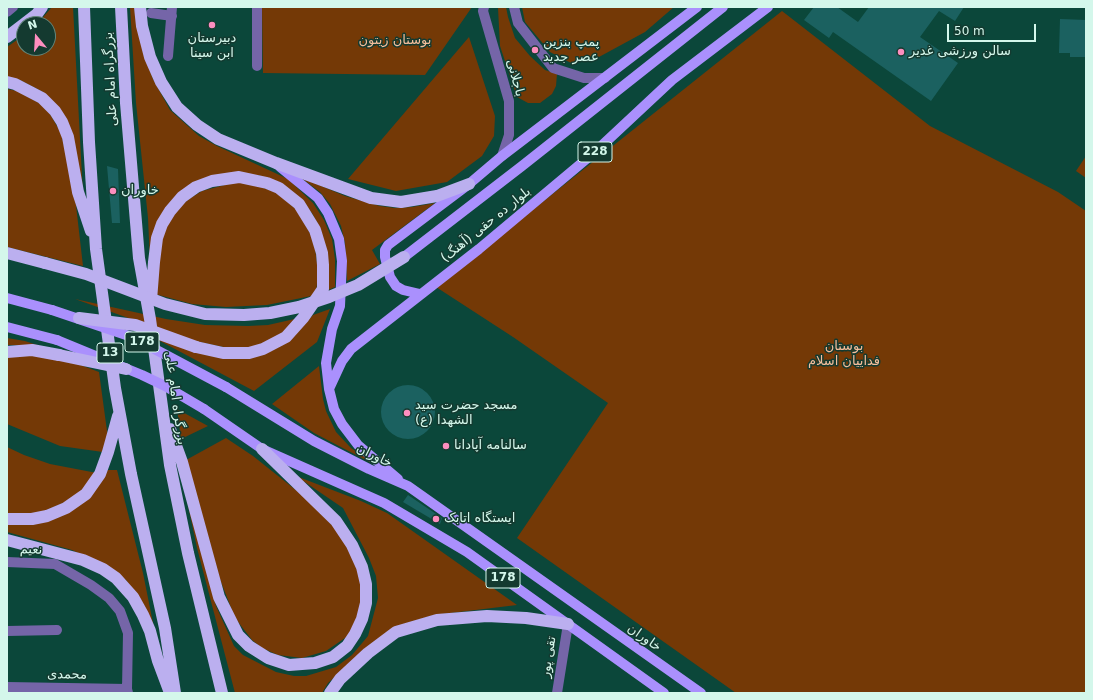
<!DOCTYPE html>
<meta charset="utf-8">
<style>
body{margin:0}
#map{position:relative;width:1093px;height:700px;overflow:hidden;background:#0b473a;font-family:"DejaVu Sans",sans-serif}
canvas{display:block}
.frame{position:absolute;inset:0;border:8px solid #d4f7eb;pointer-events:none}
.north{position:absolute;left:16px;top:16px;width:40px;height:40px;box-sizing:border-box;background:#143a30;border:1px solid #61867b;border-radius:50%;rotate:342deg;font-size:11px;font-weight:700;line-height:16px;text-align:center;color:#d4f7eb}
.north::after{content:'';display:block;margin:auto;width:14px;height:18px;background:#fd8ebf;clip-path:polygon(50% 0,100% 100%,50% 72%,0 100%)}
.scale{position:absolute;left:947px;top:24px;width:89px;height:18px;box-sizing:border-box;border:2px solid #d4f7eb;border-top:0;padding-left:5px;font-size:12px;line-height:14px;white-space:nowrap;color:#d4f7eb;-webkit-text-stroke:3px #143a30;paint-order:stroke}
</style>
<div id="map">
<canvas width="1093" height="700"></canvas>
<div class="frame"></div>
<div class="north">N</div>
<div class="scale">50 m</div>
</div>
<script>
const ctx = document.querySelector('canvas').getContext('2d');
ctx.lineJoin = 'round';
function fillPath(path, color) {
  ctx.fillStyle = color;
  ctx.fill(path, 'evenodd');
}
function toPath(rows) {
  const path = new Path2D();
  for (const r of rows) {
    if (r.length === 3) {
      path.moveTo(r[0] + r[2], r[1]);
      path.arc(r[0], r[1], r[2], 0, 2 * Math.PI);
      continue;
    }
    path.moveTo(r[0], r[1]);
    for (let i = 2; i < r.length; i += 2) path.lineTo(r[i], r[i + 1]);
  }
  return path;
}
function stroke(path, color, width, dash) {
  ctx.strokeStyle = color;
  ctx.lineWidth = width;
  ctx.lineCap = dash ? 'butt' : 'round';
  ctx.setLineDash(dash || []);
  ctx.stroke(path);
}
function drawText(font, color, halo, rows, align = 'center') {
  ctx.font = font + ' "DejaVu Sans","Noto Sans Arabic",sans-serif';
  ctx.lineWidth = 3;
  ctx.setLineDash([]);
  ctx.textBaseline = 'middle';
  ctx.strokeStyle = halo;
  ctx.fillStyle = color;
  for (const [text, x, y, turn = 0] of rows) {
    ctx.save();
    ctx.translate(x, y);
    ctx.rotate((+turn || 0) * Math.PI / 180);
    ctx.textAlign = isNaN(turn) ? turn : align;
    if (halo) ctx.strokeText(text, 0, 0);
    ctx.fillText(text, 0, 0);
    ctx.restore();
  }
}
fillPath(toPath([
 [52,7,73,7,83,195,73,136,43,92,20,80,7,77,7,47,24,35,24,48,48,48,48,24,37,24],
 [130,7,134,7,143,52,153,79,170,110,199,136,217,146,288,179,313,203,324,220,332,239,335,259,335,287,326,291,320,228,312,213,300,199,259,175,183,191,150,261,148,218,136,103],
 [262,7,472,7,425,75,263,73],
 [506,7,508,17,515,38,530,56,545,70,557,74,556,86,552,94,540,103,528,103,517,97,500,46,498,8],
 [522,7,674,7,645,32,599,57,571,63,550,52,525,22],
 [782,11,930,126,1058,192,1086,211,1086,693,736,693,517,538,608,403,513,337,436,287],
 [469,37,495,116,494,136,482,156,447,182,396,191,348,179],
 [7,89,17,91,41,104,50,114,61,133,74,188,83,266,7,247],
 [1086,156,1086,178,1076,171],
 [300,177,345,196,380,206,395,208,412,207,435,203,372,250,380,264,347,281,345,243,341,226,330,204,320,192],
 [236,182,251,183,277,193,297,210,311,235,315,248,318,271,316,295,267,305,226,307,192,304,155,294,163,232,177,209,189,199,202,191],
 [75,299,166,319,205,325,248,326,268,325,299,318,282,334,252,348,233,349,190,340],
 [330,309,317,342,254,391,143,332,209,355,289,340,313,315],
 [7,338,25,341,58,352,27,345,7,345],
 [26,354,78,364,99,372,110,453,60,446,7,424,7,355],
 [319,366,323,399,326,411,336,432,351,448,381,468,314,433,272,404],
 [177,409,208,426,181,439],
 [226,438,253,456,302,495,338,531,354,558,361,582,360,615,348,636,326,651,302,658,278,655,262,648,252,640,235,618,216,569,186,460],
 [7,447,24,455,50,464,97,473,75,498,42,512,29,515,7,514],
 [179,463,216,606,234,646,243,655,276,672,294,676,306,676,336,667,352,655,368,636,378,598,376,576,369,558,343,508,296,476,361,501,387,513,517,605,434,615,394,627,340,672,328,683,322,693,235,693,197,548],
 [108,470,117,470,143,573,157,643,135,593,126,580,108,567,72,550,7,532,7,525,41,522]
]), '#743906');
fillPath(toPath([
 [814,7,837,7,858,22,869,7,964,7,955,21,939,11,920,37,958,63,931,101,833,32,829,38,804,20],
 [1060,19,1086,20,1086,57,1070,57,1070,53,1059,53],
 [107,166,118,169,120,223,112,223],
 [408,412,27],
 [408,495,442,518,440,524,403,502]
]), '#1b6160');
stroke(toPath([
 [484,7,483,11,509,101,509,135,502,156],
 [514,7,518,23,553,68,584,78,605,78],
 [7,12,13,7],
 [151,13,172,16],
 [168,56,172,7],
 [257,66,257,7],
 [7,562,55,564,91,585,109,598,120,611,128,633,127,689,128,693],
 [7,631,57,630],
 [7,687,127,689,127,693],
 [557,693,568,624]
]), '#7565a8', 10);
stroke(toPath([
 [280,167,318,198,328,213,339,239,342,261,340,306,332,329,326,363,329,389,334,409,342,424,358,445,398,479],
 [404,257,522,166,723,7],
 [420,294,403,290,396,286,390,277,385,257,385,250,388,245,469,184,502,156,697,7],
 [7,298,52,310],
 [7,327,57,340],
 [226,387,314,441,369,469,408,486,701,693],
 [329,389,342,361,351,349,479,249,596,151,672,80,768,7],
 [204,409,262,449,384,503,467,552,664,693]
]), '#aa90fd', 10);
stroke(toPath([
 [84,7,89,142,96,249,115,388,131,474,165,628,175,693],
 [121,7,126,103,139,258,150,319,170,465,188,553,222,693],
 [140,7,142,26,150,57,161,82,177,107,197,125,218,139,276,163,371,198,401,202,437,196,469,184],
 [24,24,37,14,42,7],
 [7,37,24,24],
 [7,82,15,84,42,98,55,111,62,122,68,137,78,192,91,231],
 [7,253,45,263],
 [151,300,154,262,157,238,162,224,170,211,182,197,196,187,212,181,239,177,267,183,279,188,299,204,315,230,322,253,323,265,323,289,303,318,286,337,263,349,249,353,223,353,196,347],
 [7,352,32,350,59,355],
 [170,429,182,462,219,597,238,635,249,646,268,658,289,665,315,663,333,657,347,646,355,634,362,619,366,603,366,584,362,567,352,545,336,521,262,449],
 [7,519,32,519,47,516,66,508,86,494,100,474,108,452,118,416],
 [7,540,83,560,103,569,116,578,133,597,143,615,150,631,158,661,170,693],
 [330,693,340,679,368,653,396,632,437,620,487,616,526,618,568,624]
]), '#bbafef', 12);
stroke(toPath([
 [52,310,132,337,226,387],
 [57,340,142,375,165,386,204,409]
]), '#aa90fd', 10);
stroke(toPath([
 [45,263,86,274,165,304,205,314,244,315,270,313,299,307,329,297,358,285,404,257],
 [79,318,135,325,196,347],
 [59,355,126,369]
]), '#bbafef', 12);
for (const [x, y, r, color] of [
 [212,25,4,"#fd8ebf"],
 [535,50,4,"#fd8ebf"],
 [901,52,4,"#fd8ebf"],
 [113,191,4,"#fd8ebf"],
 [407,413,4,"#fd8ebf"],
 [446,446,4,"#fd8ebf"],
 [436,519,4,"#fd8ebf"]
]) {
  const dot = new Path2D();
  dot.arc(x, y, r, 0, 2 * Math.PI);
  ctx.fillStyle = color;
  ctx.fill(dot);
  stroke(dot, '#143a30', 1.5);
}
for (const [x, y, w] of [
 [595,152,34],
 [142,342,34],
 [110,353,26],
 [503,578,34]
]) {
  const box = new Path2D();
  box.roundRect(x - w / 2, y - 10, w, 20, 3);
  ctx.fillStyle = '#143a30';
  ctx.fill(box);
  stroke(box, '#d4f7eb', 1);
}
drawText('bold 12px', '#d4f7eb', null, [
 ["228",595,152],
 ["178",142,342],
 ["13",110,353],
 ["178",503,578]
]);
drawText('13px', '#d4f7eb', '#143a30', [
 ["دبیرستان",212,39,"center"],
 ["ابن سینا",212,54,"center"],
 ["پمپ بنزین",543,43],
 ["عصر جدید",543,58],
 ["سالن ورزشی غدیر",909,52],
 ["خاوران",121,191],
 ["مسجد حضرت سید",415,406],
 ["الشهدا (ع)",415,421],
 ["سالنامه آپادانا",454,446],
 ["ایستگاه اتابک",444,519]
], 'left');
drawText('13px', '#f5be9b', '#143a30', [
 ["بوستان زیتون",395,41],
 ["بوستان",844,347],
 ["فداییان اسلام",844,362]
]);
drawText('13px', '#d4f7eb', '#143a30', [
 ["باجلانی",515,78,75],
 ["بزرگراه امام علی",111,79,-93],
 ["بلوار ده حقی (آهنگ)",486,225,-39],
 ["بزرگراه امام علی",175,398,82],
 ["خاوران",374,456,26],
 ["نعیم",31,550,2],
 ["خاوران",644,638,35],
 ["تقی پور",549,657,-81],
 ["محمدی",67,675,1]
]);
</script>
